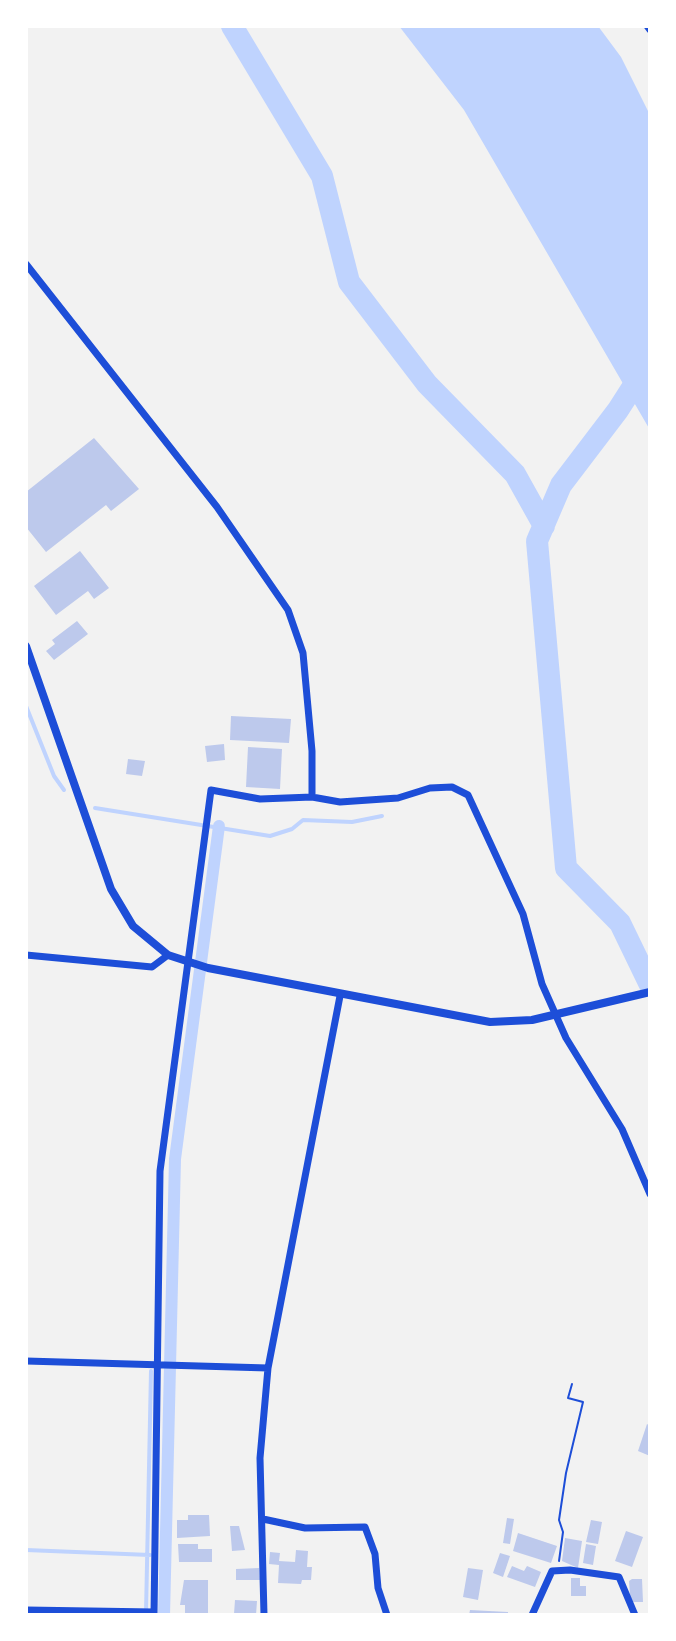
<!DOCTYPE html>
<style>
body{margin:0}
#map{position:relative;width:676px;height:1641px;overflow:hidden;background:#f2f2f2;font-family:"Archivo Narrow",sans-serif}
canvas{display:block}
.frame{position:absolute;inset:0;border:28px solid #fff;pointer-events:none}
</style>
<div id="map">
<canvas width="676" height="1641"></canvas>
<div class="frame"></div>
</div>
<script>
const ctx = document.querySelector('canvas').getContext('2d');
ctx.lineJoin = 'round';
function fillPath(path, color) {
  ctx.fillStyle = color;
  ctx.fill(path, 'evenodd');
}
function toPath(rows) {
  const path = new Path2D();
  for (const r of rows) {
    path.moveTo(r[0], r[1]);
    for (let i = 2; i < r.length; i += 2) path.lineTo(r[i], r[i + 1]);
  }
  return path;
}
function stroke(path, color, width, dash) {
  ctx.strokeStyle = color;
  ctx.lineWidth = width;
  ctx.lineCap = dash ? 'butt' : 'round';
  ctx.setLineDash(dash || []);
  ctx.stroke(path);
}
fillPath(toPath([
 [399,26,598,26,621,57,650,115,650,430,464,110]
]), '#bfd3fe');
stroke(toPath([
 [26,706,54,776,64,790],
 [95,808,270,836,292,829,303,820,352,822,382,816],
 [26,1550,150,1555],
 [146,1613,151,1371]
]), '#bfd3fe', 4);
stroke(toPath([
 [164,1615,175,1159,219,826]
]), '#bfd3fe', 12);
stroke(toPath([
 [232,26,322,176,349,282,427,384,515,474,544,526],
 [650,360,618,410,561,485,537,541,566,868,620,923,650,985]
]), '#bfd3fe', 22);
fillPath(toPath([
 [94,438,139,489,111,511,106,505,46,552,26,527,26,492],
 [80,551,109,588,94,599,88,591,56,615,34,586],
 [77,621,88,634,54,660,46,651,55,644,52,640],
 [231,716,291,719,289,743,230,740],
 [224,744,225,760,207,762,205,746],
 [248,747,282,749,280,789,246,787],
 [128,759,145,761,142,776,126,774],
 [647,1424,650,1426,650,1456,638,1451],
 [188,1515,209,1515,210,1536,177,1538,177,1520,188,1520],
 [507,1518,514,1519,510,1544,503,1543],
 [591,1520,602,1522,598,1544,586,1542],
 [230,1526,239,1526,245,1550,232,1551],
 [626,1531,643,1537,632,1567,615,1561],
 [518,1533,557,1546,551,1563,513,1551],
 [565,1538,582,1541,578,1568,562,1561],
 [178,1544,198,1544,198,1549,212,1549,212,1562,179,1562],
 [586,1544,596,1546,593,1565,583,1563],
 [296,1550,308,1551,307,1567,312,1567,311,1580,302,1580,301,1584,278,1583,279,1565,269,1564,270,1552,280,1553,279,1561,295,1562],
 [500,1553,510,1556,503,1577,493,1573],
 [512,1566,524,1571,527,1566,541,1572,535,1587,507,1577],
 [259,1568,260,1580,236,1580,236,1569],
 [468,1568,483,1570,478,1600,463,1597],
 [571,1578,580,1578,580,1586,586,1586,586,1596,571,1596],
 [632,1579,642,1579,643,1602,633,1602,630,1596,629,1581],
 [184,1580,208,1580,208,1613,185,1613,185,1605,180,1605],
 [235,1600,257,1601,256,1615,234,1614],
 [470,1610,508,1612,508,1615,469,1615]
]), '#bdc9ec');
stroke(toPath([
 [559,1561,563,1532,559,1520,566,1473,583,1402,568,1398,572,1384]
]), '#1d4ed8', 2);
stroke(toPath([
 [647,26,650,30],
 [26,264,217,507,288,610,303,653,312,751,312,797],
 [26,955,152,967,168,955],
 [26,1361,268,1368],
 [263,1519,305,1528,365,1527,375,1554,378,1588,387,1615],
 [26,1610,154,1612],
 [154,1615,160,1171,211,790,260,799,312,797,340,802,398,798,430,788,452,787,468,795,523,914,542,984,566,1038,622,1129,650,1194],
 [264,1615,260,1458,268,1368,340,996],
 [532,1615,552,1571,570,1570,619,1577,635,1615]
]), '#1d4ed8', 7);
stroke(toPath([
 [26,646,111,889,133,926,168,955,208,968,490,1022,532,1020,650,992]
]), '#1d4ed8', 8);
</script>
